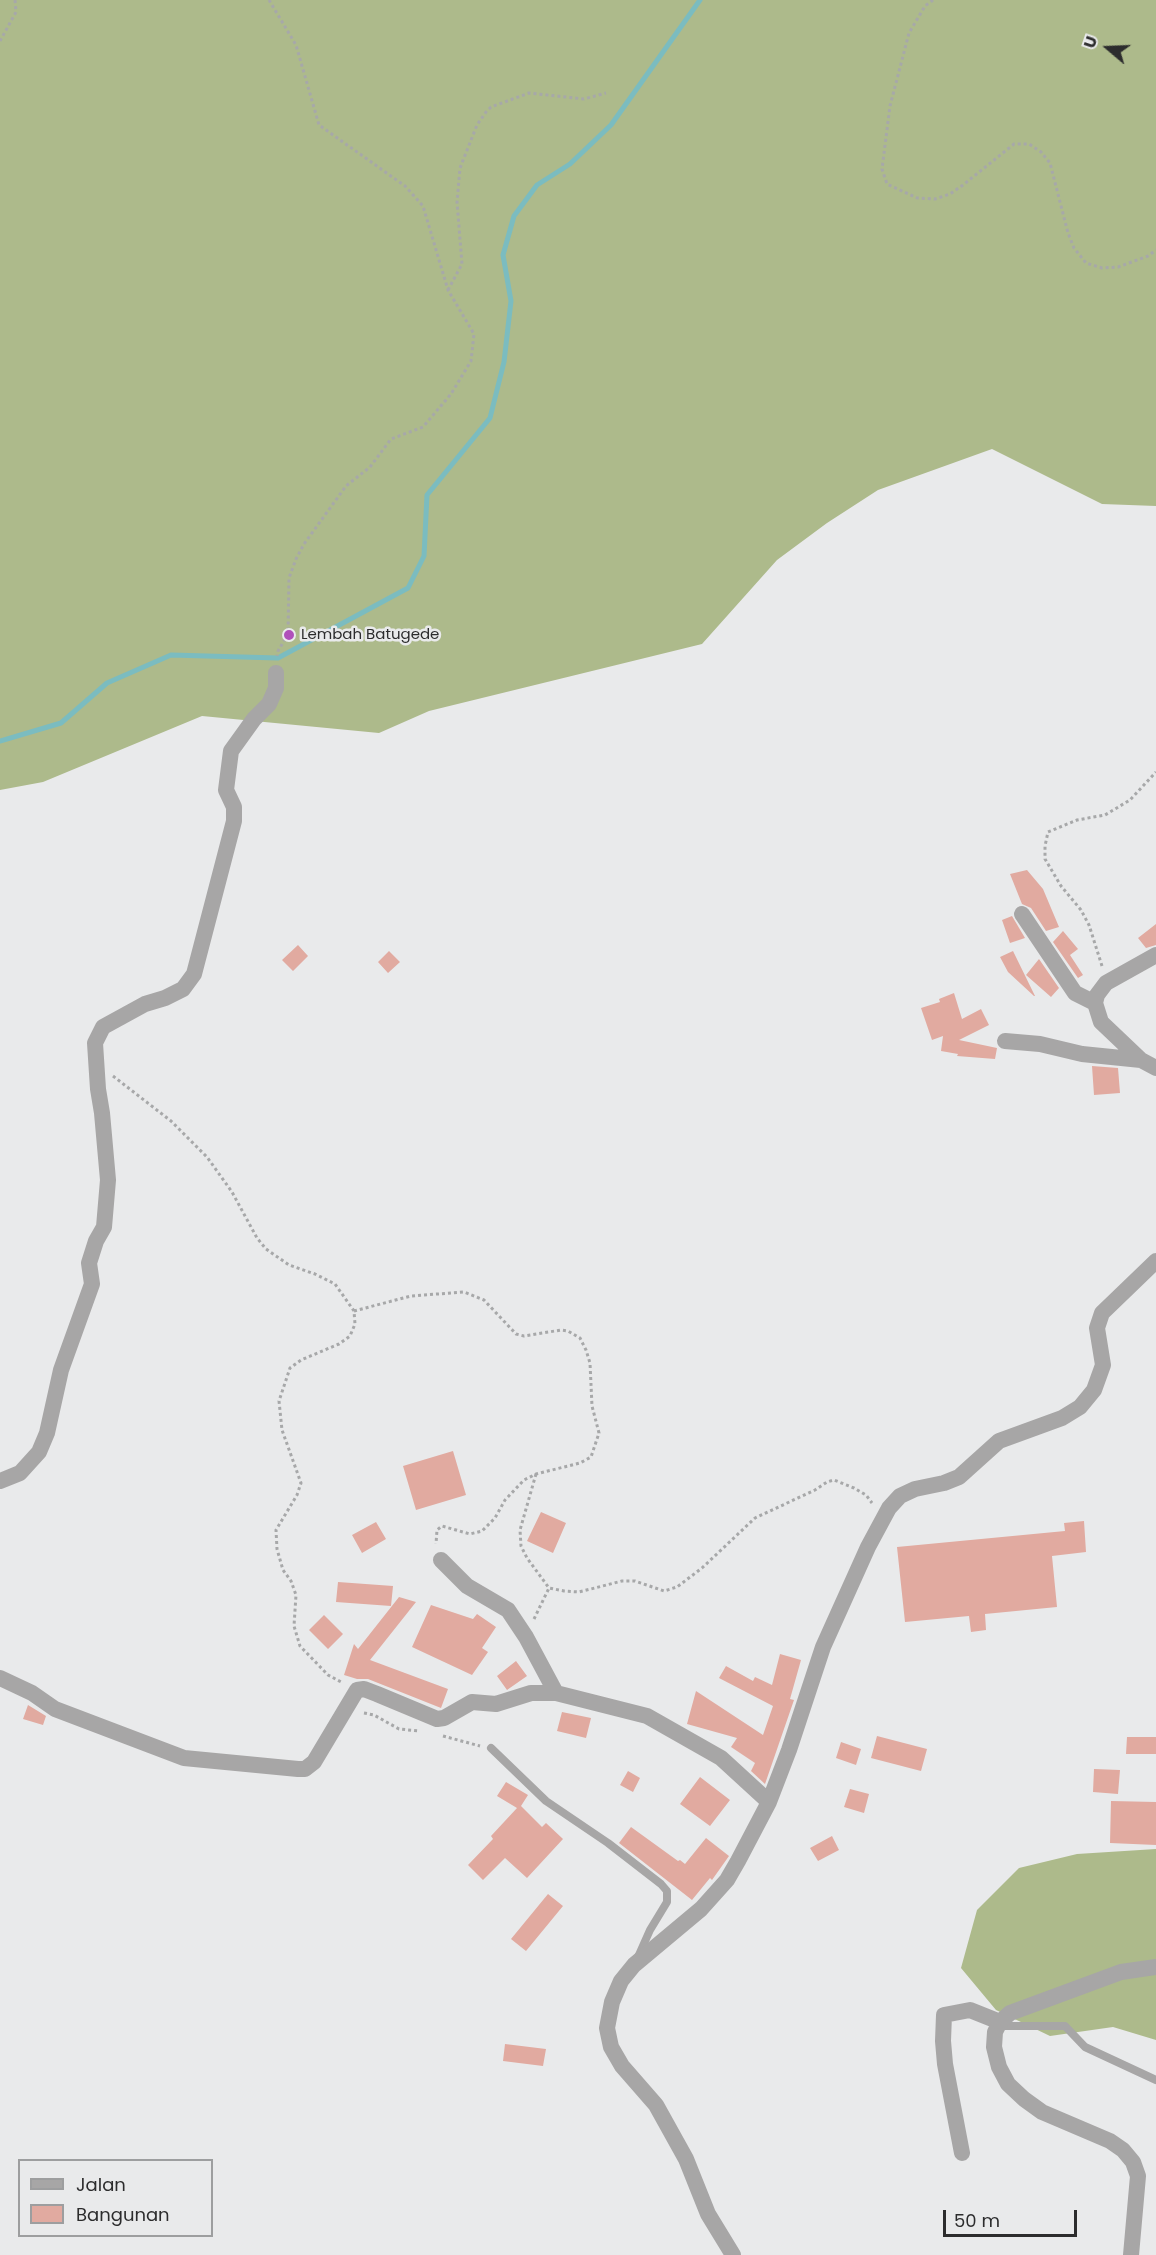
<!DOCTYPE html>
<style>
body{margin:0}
#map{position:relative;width:1156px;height:2255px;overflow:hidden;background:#e9eaeb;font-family:Poppins,sans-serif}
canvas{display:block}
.legend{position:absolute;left:18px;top:2159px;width:195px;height:78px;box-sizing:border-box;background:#e9eaeb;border:2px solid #9d9e9f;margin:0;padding:8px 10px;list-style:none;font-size:18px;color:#2c2c2d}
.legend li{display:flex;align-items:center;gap:12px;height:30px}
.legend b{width:30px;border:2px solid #9d9e9f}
.north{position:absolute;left:1078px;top:18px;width:60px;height:60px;-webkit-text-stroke:4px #e9eaeb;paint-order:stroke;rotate:289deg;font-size:16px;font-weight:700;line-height:24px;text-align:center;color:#2c2c2d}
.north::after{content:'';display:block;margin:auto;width:21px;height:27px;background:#2c2c2d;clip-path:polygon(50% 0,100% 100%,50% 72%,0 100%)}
.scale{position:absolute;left:943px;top:2210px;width:134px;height:27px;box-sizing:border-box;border:3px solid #2c2c2d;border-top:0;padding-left:8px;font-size:18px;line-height:21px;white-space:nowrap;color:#2c2c2d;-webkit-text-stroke:4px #e9eaeb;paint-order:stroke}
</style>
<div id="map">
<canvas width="1156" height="2255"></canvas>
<ul class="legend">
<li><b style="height:8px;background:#a7a6a6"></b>Jalan</li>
<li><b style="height:16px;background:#e1aaa0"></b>Bangunan</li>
</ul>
<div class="north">U</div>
<div class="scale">50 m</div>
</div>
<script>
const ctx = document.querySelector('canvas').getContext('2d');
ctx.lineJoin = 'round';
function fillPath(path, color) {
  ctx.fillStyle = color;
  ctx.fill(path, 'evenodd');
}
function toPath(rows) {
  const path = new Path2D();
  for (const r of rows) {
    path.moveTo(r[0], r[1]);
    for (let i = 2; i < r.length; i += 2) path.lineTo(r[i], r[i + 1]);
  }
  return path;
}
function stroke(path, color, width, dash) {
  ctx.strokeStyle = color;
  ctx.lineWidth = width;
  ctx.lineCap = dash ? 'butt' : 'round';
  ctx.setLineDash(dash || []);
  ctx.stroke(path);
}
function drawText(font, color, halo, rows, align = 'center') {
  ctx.font = font + ' Poppins,sans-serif';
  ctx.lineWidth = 5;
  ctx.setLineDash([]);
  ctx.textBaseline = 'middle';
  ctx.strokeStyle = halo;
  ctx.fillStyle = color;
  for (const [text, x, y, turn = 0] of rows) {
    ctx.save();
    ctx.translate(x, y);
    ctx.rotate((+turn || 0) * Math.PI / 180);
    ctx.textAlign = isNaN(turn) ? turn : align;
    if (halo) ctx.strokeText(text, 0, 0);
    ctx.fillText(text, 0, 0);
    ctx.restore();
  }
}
fillPath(toPath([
 [0,0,1156,0,1156,506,1102,504,992,449,878,490,827,523,777,560,702,644,429,711,379,733,202,716,43,782,0,790],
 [1156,1849,1156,2040,1113,2027,1050,2036,996,2010,961,1968,977,1910,1019,1868,1077,1854]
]), '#adba8b');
stroke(toPath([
 [0,741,61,723,107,683,171,655,278,658,408,588,424,556,427,495,490,418,504,362,511,301,503,255,514,216,537,185,570,164,611,125,700,0]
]), '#7bbcc0', 5);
fillPath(toPath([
 [1027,870,1043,889,1059,927,1046,931,1031,908,1022,904,1010,874],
 [1012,916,1025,938,1010,943,1002,920],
 [1156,924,1156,945,1146,948,1138,938],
 [1063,931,1078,949,1070,955,1083,975,1078,978,1053,942],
 [298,945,308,956,293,971,282,960],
 [389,951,400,962,388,973,378,962],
 [1013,951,1035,996,1034,996,1008,972,1000,957],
 [1039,959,1059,988,1051,997,1026,975],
 [954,993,962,1019,981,1009,989,1025,959,1040,997,1048,995,1059,957,1056,958,1054,941,1051,943,1036,932,1040,921,1008,940,1002,939,999],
 [1092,1066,1118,1068,1120,1093,1094,1095],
 [453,1451,466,1495,416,1510,403,1466],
 [541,1512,566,1523,553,1553,527,1541],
 [1084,1521,1086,1552,1052,1556,1057,1607,985,1614,986,1630,971,1632,969,1616,905,1622,897,1547,1065,1531,1064,1523],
 [376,1522,386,1539,362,1553,352,1535],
 [338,1582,393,1586,391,1606,336,1602],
 [399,1597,416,1602,370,1660,448,1689,441,1708,368,1679,357,1679,344,1675,354,1644,358,1649],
 [431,1605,473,1619,477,1614,496,1627,482,1648,488,1652,472,1675,412,1647],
 [324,1615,343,1634,328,1649,309,1630],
 [780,1654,801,1660,790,1699,794,1700,765,1784,751,1771,755,1763,731,1747,737,1738,687,1724,696,1691,763,1735,773,1706,719,1678,726,1666,753,1681,755,1677,772,1685],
 [516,1661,527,1676,507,1690,497,1676],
 [28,1705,46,1716,43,1725,23,1719],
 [562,1712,591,1718,586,1738,557,1731],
 [877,1736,927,1749,921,1771,871,1758],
 [1127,1737,1156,1737,1156,1754,1126,1754],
 [841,1742,861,1749,856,1765,836,1758],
 [1094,1769,1120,1770,1118,1794,1093,1792],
 [628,1771,640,1778,633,1792,620,1785],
 [700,1777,730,1800,710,1826,680,1804],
 [506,1782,528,1795,521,1806,542,1827,546,1823,563,1839,527,1878,505,1858,483,1880,468,1865,493,1839,491,1836,517,1808,497,1796],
 [850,1789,869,1794,864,1813,844,1807],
 [1111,1801,1156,1802,1156,1845,1110,1843],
 [631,1827,678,1861,680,1860,685,1864,706,1838,729,1856,712,1880,710,1878,692,1900,619,1843],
 [832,1836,839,1850,818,1861,810,1848],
 [548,1894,563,1906,526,1951,511,1939],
 [505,2044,546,2049,543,2066,503,2061]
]), '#e1aaa0');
stroke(toPath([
 [269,0,296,45,319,125,405,186,423,206,448,290,474,334,471,361,451,394,423,427,391,439,370,467,346,486,304,544,296,559,289,578,288,634,278,651,277,656],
 [933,0,925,6,909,33,890,106,882,169,887,184,917,198,935,199,950,194,963,185,1014,144,1029,144,1041,152,1050,163,1068,233,1074,248,1086,263,1102,268,1118,267,1148,256,1156,250],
 [0,41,16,12,15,0],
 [448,290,462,264,457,202,460,168,477,125,486,112,491,107,529,93,584,99,606,93],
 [1102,966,1089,925,1081,910,1061,886,1045,859,1045,846,1048,832,1077,820,1105,815,1130,800,1156,772],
 [113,1076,171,1121,207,1157,232,1192,257,1238,266,1249,289,1265,315,1274,335,1284,354,1311,355,1324,350,1336,339,1344,301,1360,290,1368,279,1401,282,1430,301,1483,297,1495,276,1530,277,1549,283,1570,291,1581,296,1595,294,1626,300,1646,328,1675,343,1683],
 [354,1311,411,1296,464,1292,484,1300,516,1334,524,1336,561,1330,568,1331,580,1338,586,1350,590,1363,592,1406,599,1433,591,1457,580,1463,536,1474,524,1480,505,1500,495,1518,482,1531,470,1534,442,1526,437,1530,436,1544],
 [536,1474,520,1530,521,1546,527,1558,549,1588,564,1591,579,1592,622,1581,635,1581,664,1591,677,1587,702,1568,755,1518,815,1490,827,1482,834,1480,854,1488,866,1495,872,1503],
 [534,1619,549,1588],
 [364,1713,374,1715,399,1729,419,1731],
 [443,1736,480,1746]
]), '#a7a8a9', 3, [3, 3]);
stroke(toPath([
 [491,1748,546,1801,608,1843,661,1884,667,1891,667,1902,650,1930,638,1957],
 [998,2026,1065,2026,1085,2047,1156,2080]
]), '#a7a6a6', 8);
stroke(toPath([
 [1022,914,1075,993,1095,1003],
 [1156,955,1106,983,1097,995,1095,1003,1101,1022,1141,1060,1156,1068],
 [1005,1041,1040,1044,1082,1054,1141,1060],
 [0,1481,20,1473,39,1452,47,1433,61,1370,92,1284,89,1263,96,1241,104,1227,108,1180,102,1113,98,1089,95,1043,103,1027,145,1004,165,998,183,989,194,974,234,821,234,807,226,790,231,751,254,719,269,704,276,688,276,673],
 [441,1560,467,1586,508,1610,526,1637,556,1693],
 [0,1678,32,1693,55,1709,184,1758,298,1769,305,1769,314,1762,357,1690,364,1689,377,1694,437,1719,444,1718,472,1702,496,1704,531,1693,556,1693,647,1716,721,1758,769,1802],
 [962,2153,945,2064,943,2041,944,2015,970,2010,1000,2022],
 [733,2255,708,2214,686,2159,656,2105,622,2066,611,2047,607,2028,612,2002,621,1981,634,1965,701,1909,727,1880,738,1861,769,1802,789,1750,823,1647,868,1547,889,1508,900,1496,915,1489,944,1483,959,1477,999,1441,1062,1418,1080,1407,1094,1390,1103,1365,1097,1328,1102,1313,1156,1261],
 [1131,2255,1138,2176,1133,2162,1123,2150,1110,2141,1042,2112,1024,2099,1008,2084,999,2067,994,2047,995,2032,1000,2022,1010,2013,1121,1972,1156,1967]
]), '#a7a6a6', 16);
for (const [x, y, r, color] of [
 [289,635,6,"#b051ba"]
]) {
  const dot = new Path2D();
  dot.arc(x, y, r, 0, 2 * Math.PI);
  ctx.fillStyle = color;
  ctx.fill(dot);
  stroke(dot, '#e9eaeb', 2);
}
drawText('15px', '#2c2c2d', '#e9eaeb', [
 ["Lembah Batugede",301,635]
], 'left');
</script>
